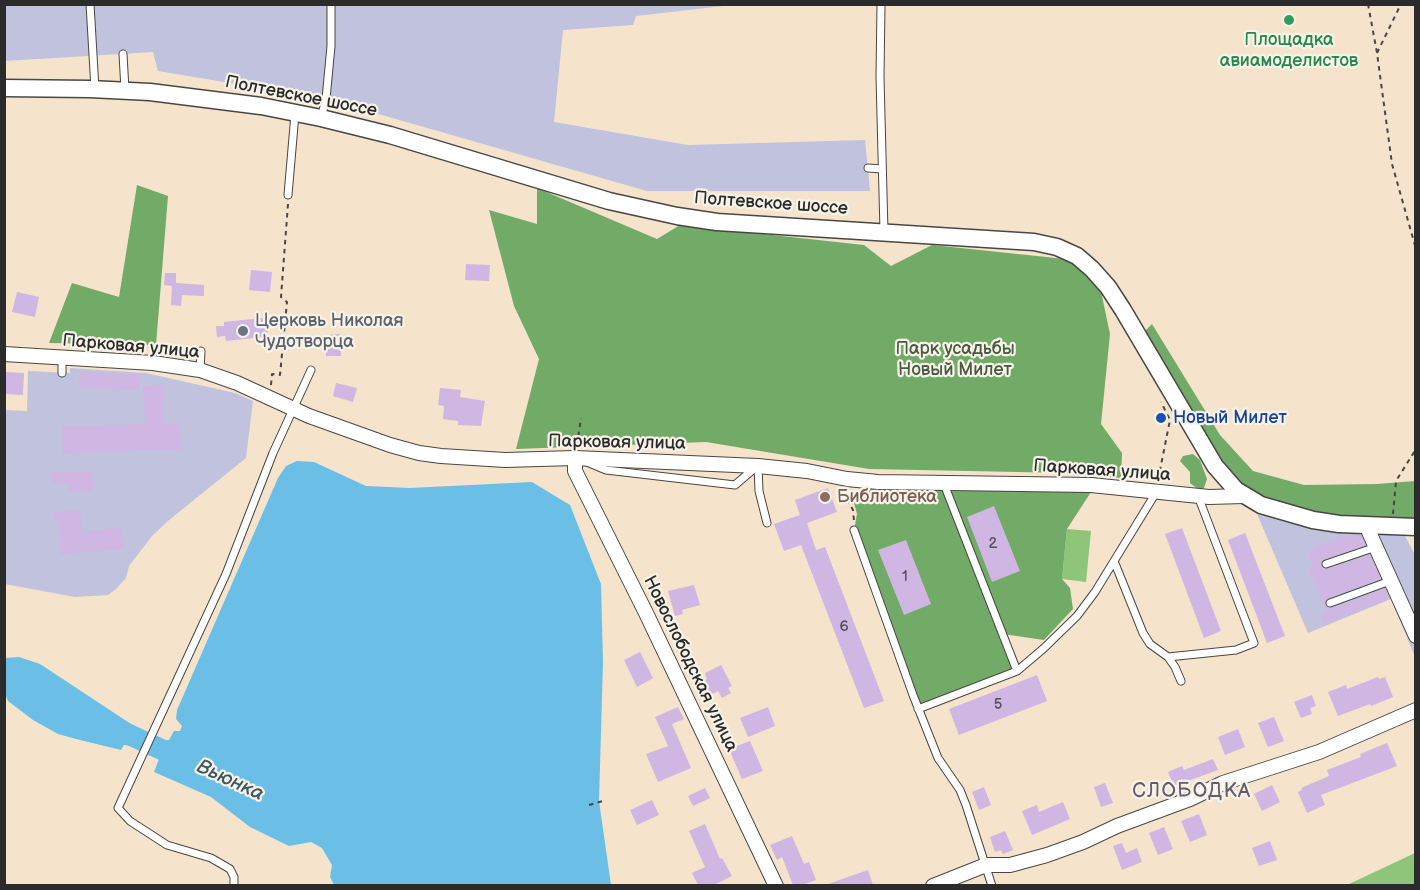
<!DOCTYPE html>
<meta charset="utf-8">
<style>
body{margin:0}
#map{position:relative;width:1420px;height:890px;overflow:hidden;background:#f5e3cc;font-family:"Balsamiq Sans",sans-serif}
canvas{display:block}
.frame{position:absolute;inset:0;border:6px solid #2b2b2b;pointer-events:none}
</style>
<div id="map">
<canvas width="1420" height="890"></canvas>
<div class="frame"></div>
</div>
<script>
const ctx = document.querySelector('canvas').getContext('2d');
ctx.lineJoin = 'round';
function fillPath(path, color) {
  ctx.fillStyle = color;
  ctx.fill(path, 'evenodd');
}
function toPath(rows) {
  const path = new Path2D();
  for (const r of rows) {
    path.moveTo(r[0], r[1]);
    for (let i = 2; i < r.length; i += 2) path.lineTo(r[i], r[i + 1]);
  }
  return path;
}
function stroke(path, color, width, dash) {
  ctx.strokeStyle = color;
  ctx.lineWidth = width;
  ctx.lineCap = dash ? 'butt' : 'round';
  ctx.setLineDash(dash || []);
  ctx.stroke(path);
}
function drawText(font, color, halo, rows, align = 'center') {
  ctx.font = font + ' "Balsamiq Sans",sans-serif';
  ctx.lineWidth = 4.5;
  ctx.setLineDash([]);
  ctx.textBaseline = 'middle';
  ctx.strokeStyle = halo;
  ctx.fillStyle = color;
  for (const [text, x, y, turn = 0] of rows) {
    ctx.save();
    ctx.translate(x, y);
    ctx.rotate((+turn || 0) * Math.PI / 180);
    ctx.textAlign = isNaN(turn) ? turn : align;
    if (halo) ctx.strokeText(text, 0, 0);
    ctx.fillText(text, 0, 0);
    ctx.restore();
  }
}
fillPath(toPath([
 [5,5,732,5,636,16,633,25,563,30,554,122,688,145,865,140,870,191,647,191,326,99,158,71,153,52,5,61],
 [70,368,146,373,235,393,253,401,246,458,169,520,152,536,129,566,126,578,116,589,108,595,75,597,5,584,4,410,27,411,28,371,70,373],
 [1257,514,1314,530,1405,536,1415,555,1415,657,1391,599,1308,633]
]), '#c1c2dd');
fillPath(toPath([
 [1067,529,1091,531,1086,582,1062,579],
 [1415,853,1415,885,1347,885]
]), '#8ec578');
fillPath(toPath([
 [137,185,168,196,156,345,49,343,72,283,119,297],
 [537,188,657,239,680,225,864,245,891,266,932,245,1065,259,1099,282,1110,334,1101,424,1122,453,1121,478,1068,473,869,469,706,442,516,449,539,359,514,306,489,210,537,224],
 [1152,324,1220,435,1253,471,1304,485,1377,484,1415,481,1415,521,1332,516,1295,508,1247,489,1222,464,1144,332],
 [1193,454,1200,460,1207,479,1204,488,1199,490,1190,483,1190,472,1180,461,1183,456],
 [865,486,940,490,1091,492,1067,529,1062,579,1070,588,1073,609,1044,640,1003,634,1017,671,918,709,854,530,857,514,853,499]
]), '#72aa68');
fillPath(toPath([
 [297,461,314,462,366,486,410,488,532,482,570,505,601,584,603,662,599,801,611,885,334,885,330,877,332,865,322,848,311,842,289,846,250,827,211,797,154,772,159,759,153,754,158,740,169,740,174,731,180,731,182,726,176,719,177,710,278,478,286,466],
 [19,657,40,664,131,724,131,727,142,733,136,746,124,745,121,750,76,739,58,734,33,720,8,701,5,694,5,658]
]), '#6bbfe7');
stroke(toPath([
 [115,728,182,759]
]), '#6bbfe7', 21);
fillPath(toPath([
 [466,264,490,265,489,281,465,280],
 [251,270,272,272,270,292,249,290],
 [165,273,176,273,176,283,204,285,204,296,182,295,181,306,171,305,172,286,164,285],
 [17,292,39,297,35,317,12,312],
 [262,318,268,320,270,324,270,329,264,337,226,341,225,336,217,337,216,326,224,326,224,322],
 [341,334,341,356,326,356,326,335],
 [4,372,24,373,23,395,4,394],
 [80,372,140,375,140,390,79,387],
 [336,383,357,388,353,402,333,396],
 [163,385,164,424,180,423,181,449,63,453,62,427,145,424,143,386],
 [440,388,461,390,460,397,485,401,481,426,458,425,458,421,443,419,444,406,438,405],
 [51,472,93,472,93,491,69,491,69,483,51,483],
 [828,488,837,512,807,523,816,550,825,547,884,701,864,708,801,545,784,551,774,524,800,515,795,500],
 [994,506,1020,571,992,582,967,517],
 [80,510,82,532,122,528,124,549,61,554,58,521,54,521,53,512],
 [1182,528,1221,631,1204,638,1165,534],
 [1245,533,1285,636,1267,643,1228,540],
 [1349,535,1361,535,1365,545,1324,559,1321,562,1322,568,1328,569,1370,555,1380,579,1328,598,1325,601,1325,605,1332,608,1385,589,1389,599,1323,624,1320,615,1326,613,1313,578,1312,579,1308,569,1314,567,1308,555,1316,546],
 [906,540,931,604,904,615,878,550],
 [694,585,700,605,682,610,683,614,675,616,668,591],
 [640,652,653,678,637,687,624,660],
 [721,665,732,686,728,688,731,693,722,698,718,691,704,699,697,684,707,679,705,673],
 [1037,675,1047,701,959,735,949,709],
 [1378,677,1379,679,1385,677,1393,697,1371,706,1370,704,1338,716,1328,692,1346,685,1347,689],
 [1312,695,1316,706,1310,708,1312,714,1301,718,1294,702],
 [678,707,684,719,672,724,691,768,658,782,646,754,668,746,655,717],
 [768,707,775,726,748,737,740,718],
 [1274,717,1284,741,1268,747,1258,723],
 [1238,729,1245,747,1225,755,1218,737],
 [750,741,763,771,742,779,729,749],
 [1387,743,1397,766,1321,795,1325,805,1307,813,1298,792,1302,790,1301,788,1329,776,1327,770,1361,757,1360,754],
 [1213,759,1218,770,1174,786,1168,772,1182,766,1184,770],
 [1105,783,1113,803,1101,807,1094,787],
 [1272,785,1280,802,1262,811,1254,794],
 [984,787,991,805,979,810,972,792],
 [705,788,710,798,693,806,688,796],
 [652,800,659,815,637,825,630,810],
 [1063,802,1070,819,1032,835,1022,811,1037,805,1039,812],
 [1199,814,1207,835,1190,842,1181,821],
 [705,824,720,859,722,858,732,876,714,885,698,885,692,873,705,867,689,831],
 [1164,827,1173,849,1158,855,1149,833],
 [1005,831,1013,850,1003,854,1001,850,995,852,990,837],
 [792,836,804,864,809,862,816,880,802,885,793,885,782,857,777,860,770,845],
 [1270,841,1277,860,1259,866,1252,848],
 [1122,843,1126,853,1137,848,1142,862,1122,870,1113,846],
 [868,870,873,885,828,885,828,884]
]), '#cfb6e3');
const service = toPath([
 [90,4,95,89],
 [881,4,880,77,884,232],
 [123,54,125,90],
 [321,118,326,99,331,46,331,4],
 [868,168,882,169],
 [288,195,295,114],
 [62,358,62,373],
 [200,370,201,351],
 [587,462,606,470,735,485,756,467],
 [758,466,759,491,767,523],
 [944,484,1017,671],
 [854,530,913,695,938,758,960,790,966,805,992,886],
 [1114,561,1143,633,1150,644,1168,657,1175,667,1181,681],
 [1326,564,1376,547],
 [1330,603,1390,581],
 [1168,657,1236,650,1254,643,1198,496],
 [918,709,1017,671,1043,649,1077,616,1095,592,1157,491],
 [234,886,234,877,230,869,211,858,167,845,130,821,118,808,226,574,273,453,311,370]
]);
const minor = toPath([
 [4,354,153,363,200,370,237,383,309,416,390,445,419,453,441,456,505,460,575,458,758,466,807,471,847,479,878,482,1091,485,1209,497,1244,496],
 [575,458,575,471,646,613,776,886],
 [1369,525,1369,532,1416,636],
 [933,886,986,865,1010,865,1047,855,1083,842,1117,826,1190,799,1223,783,1319,752,1416,710]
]);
const tertiary = toPath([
 [4,88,90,89,150,92,261,106,321,118,390,135,609,201,677,216,717,222,1034,242,1057,247,1077,256,1092,269,1108,287,1123,310,1215,466,1236,490,1261,505,1313,520,1339,524,1416,527]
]);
stroke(service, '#494743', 9);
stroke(minor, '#494743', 16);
stroke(tertiary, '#494743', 19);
stroke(toPath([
 [1368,4,1377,53,1392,164,1416,249],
 [1377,53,1401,4],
 [271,385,272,374,280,375,287,302,281,297,288,204],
 [577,445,581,418],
 [1158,480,1170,420,1161,402],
 [843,491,853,510,854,521],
 [1393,514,1396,481,1416,449],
 [589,805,603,801]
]), '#494743', 2, [4.5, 4.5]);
stroke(service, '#fff', 7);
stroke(minor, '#fff', 14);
stroke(tertiary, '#fff', 16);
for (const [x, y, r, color] of [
 [1289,20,6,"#2e9e5b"],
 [243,331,6,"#6b7280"],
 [1161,418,6,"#1a4fb4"],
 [825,497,6,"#8d6e63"]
]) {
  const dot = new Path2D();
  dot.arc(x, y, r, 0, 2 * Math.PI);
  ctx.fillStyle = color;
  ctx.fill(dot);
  stroke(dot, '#f7f3e8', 2);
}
drawText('15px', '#544e59', null, [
 ["2",993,544],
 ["1",905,577],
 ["6",844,627],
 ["5",998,705]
]);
drawText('18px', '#27864d', '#f7f3e8', [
 ["Площадка",1289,40],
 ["авиамоделистов",1289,61]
]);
drawText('18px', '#2b2b2b', '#f7f3e8', [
 ["Полтевское шоссе",301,97,11],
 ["Полтевское шоссе",771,204,4],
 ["Парковая улица",131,347,5],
 ["Парковая улица",617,443,1],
 ["Парковая улица",1102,471,4],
 ["Новослободская улица",690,664,64]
]);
drawText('18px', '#5b616d', '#f7f3e8', [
 ["Церковь Николая",255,321],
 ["Чудотворца",255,342]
], 'left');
drawText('18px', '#495942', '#f7f3e8', [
 ["Парк усадьбы",955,349],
 ["Новый Милет",955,370]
]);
drawText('18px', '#164399', '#f7f3e8', [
 ["Новый Милет",1173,418]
], 'left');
drawText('18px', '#785e54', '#f7f3e8', [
 ["Библиотека",837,497]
], 'left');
drawText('italic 20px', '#3e5763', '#f7f3e8', [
 ["Вьюнка",230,781,25]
]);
ctx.letterSpacing = '1.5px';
drawText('20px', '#645c6b', '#f7f3e8', [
 ["СЛОБОДКА",1192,792]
]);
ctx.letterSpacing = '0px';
</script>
